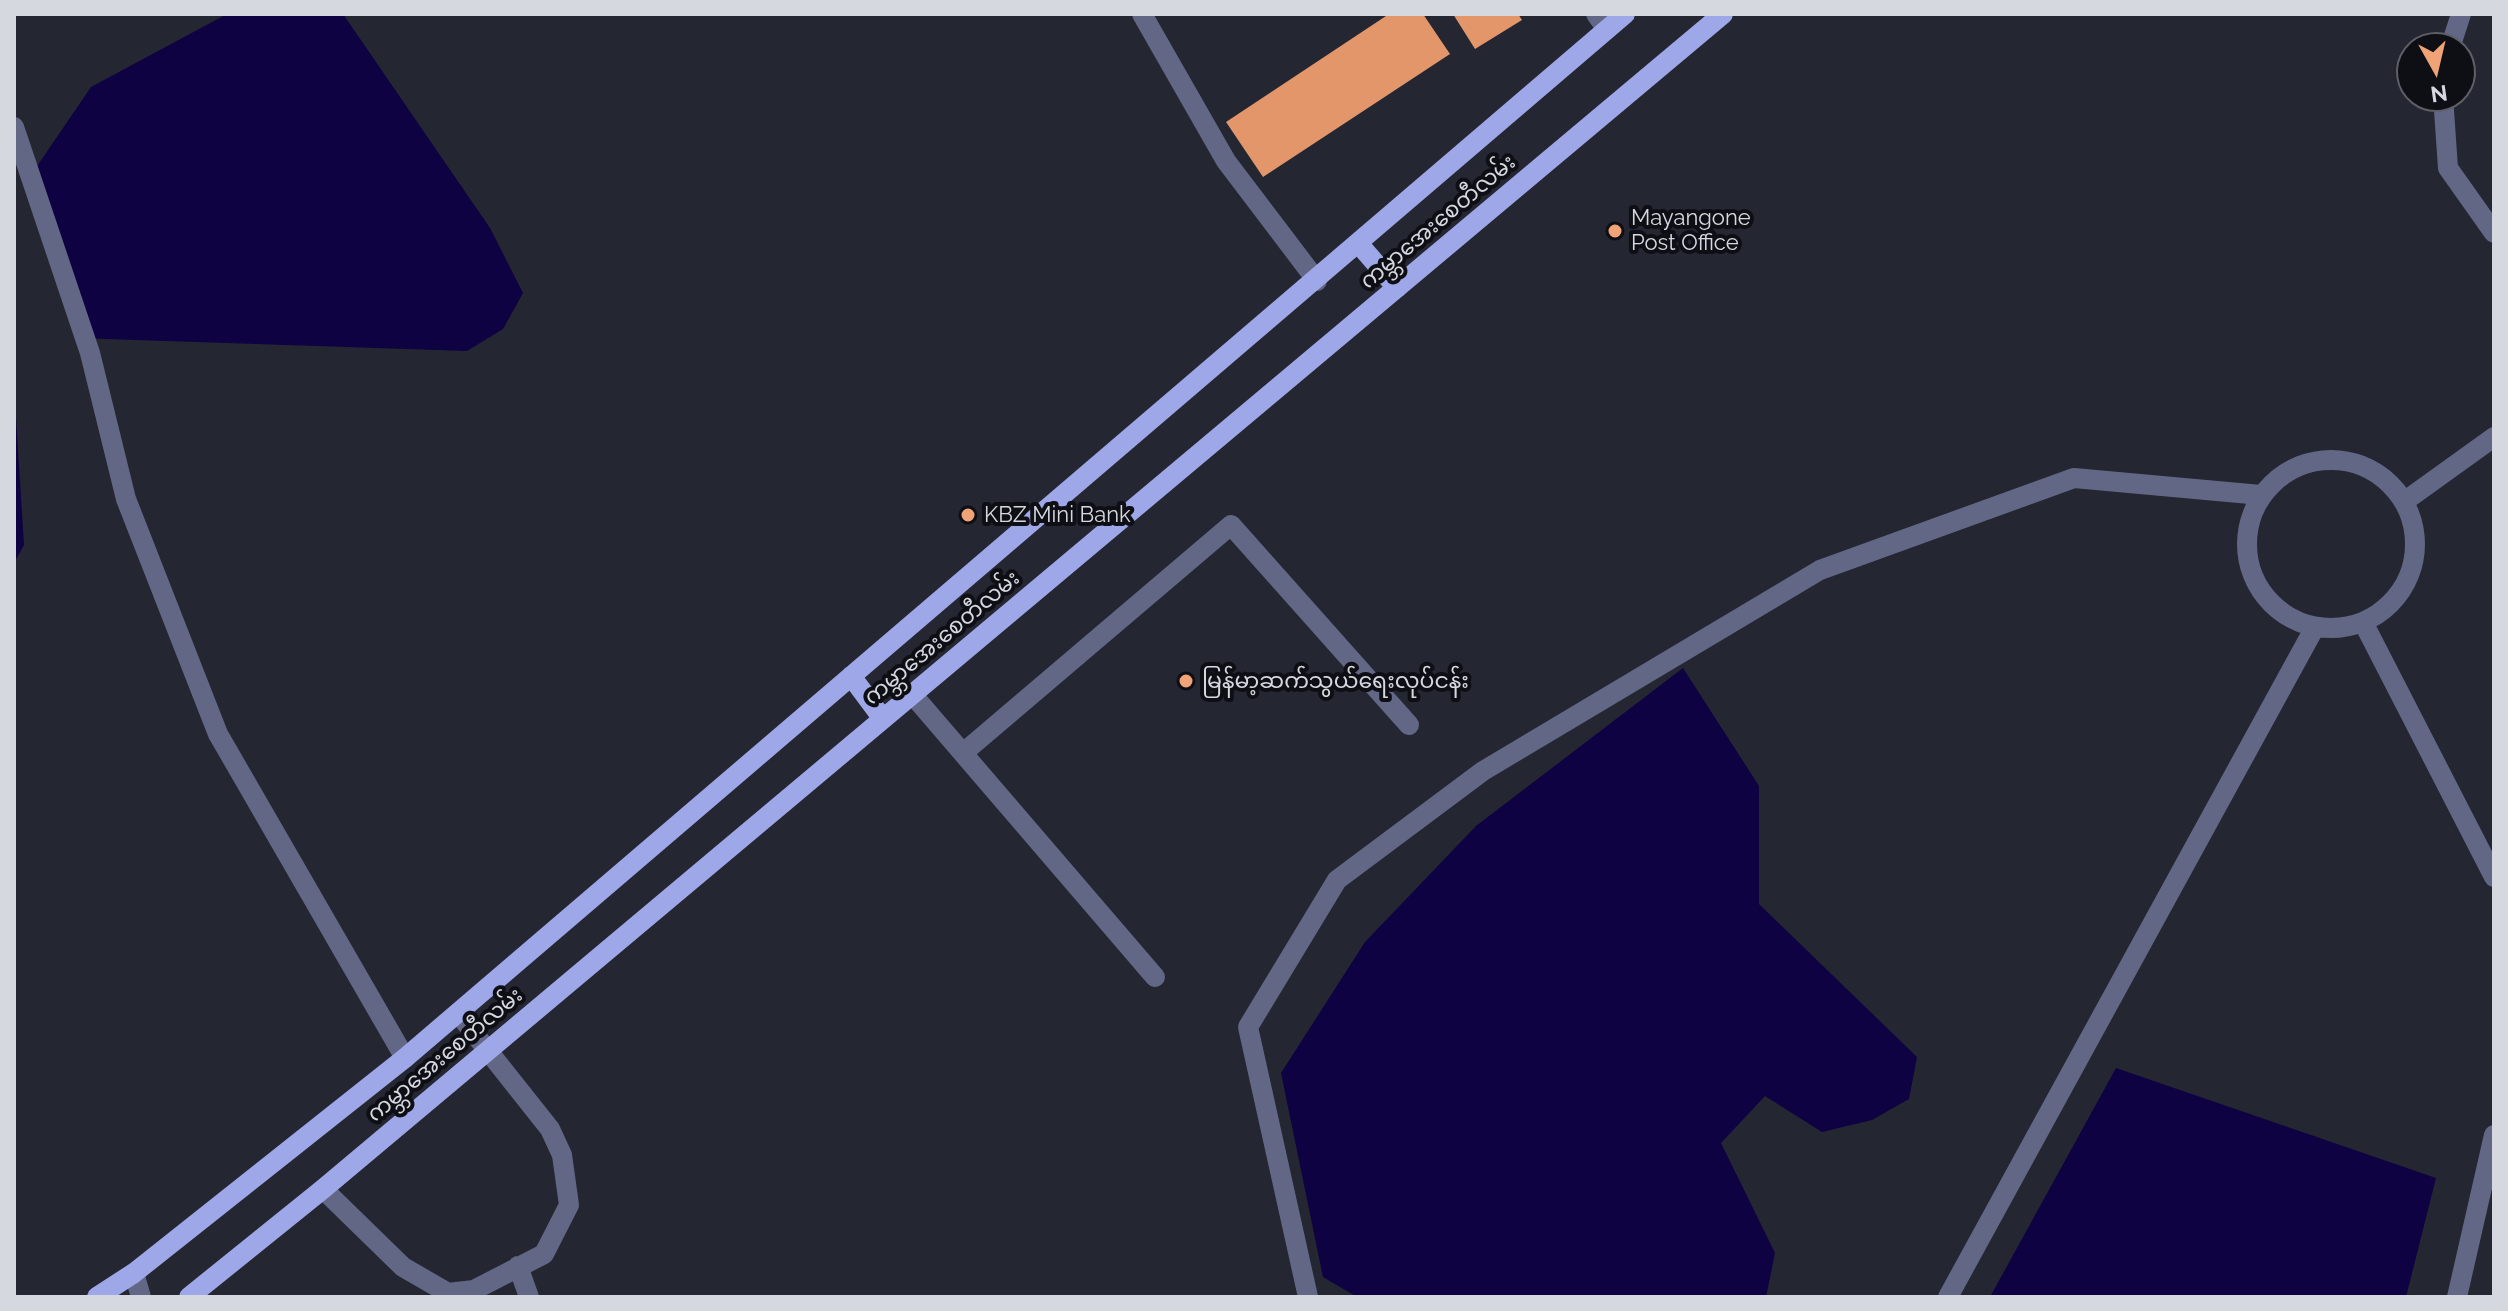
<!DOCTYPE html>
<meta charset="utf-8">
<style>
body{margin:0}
#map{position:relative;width:2508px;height:1311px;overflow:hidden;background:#242632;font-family:Raleway,sans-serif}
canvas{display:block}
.frame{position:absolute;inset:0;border:16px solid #d6d8e0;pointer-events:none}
.north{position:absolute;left:2396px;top:32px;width:80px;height:80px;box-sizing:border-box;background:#0e0f15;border:2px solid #5e5f66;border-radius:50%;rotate:172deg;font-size:22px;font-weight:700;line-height:32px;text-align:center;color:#d6d8e0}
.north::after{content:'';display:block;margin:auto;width:28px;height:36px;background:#efa377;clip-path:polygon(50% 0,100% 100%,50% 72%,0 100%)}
</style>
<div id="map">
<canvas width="2508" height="1311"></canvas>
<div class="frame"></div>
<div class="north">N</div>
</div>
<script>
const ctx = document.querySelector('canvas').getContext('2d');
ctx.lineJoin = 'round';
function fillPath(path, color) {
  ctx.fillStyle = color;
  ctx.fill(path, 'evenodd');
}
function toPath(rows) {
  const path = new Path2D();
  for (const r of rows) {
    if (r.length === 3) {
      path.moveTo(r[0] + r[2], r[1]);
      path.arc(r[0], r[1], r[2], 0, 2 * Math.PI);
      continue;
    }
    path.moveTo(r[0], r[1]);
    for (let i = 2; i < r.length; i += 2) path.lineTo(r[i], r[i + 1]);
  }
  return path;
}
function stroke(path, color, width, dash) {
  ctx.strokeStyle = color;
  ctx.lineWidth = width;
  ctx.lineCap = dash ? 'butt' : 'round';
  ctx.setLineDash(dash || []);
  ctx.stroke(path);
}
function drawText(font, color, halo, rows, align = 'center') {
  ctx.font = font + ' Raleway,"Noto Sans Myanmar",sans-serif';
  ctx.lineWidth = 8;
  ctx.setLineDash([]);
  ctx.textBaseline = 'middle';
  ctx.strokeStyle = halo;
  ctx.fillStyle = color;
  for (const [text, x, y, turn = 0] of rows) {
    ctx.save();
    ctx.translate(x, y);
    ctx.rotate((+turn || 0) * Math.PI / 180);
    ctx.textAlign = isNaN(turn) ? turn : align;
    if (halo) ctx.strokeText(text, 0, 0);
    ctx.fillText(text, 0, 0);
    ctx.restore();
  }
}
fillPath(toPath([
 [227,14,343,14,490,228,523,293,503,329,467,351,76,338,31,175,91,87],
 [14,386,24,545,14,563],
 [1683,668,1759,786,1759,904,1917,1057,1909,1099,1872,1120,1822,1132,1765,1096,1721,1143,1775,1253,1766,1297,1357,1297,1323,1277,1281,1073,1365,942,1476,826],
 [2116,1068,2436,1178,2406,1297,1990,1297]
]), '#0e0242');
fillPath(toPath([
 [1389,14,1423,14,1450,54,1263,177,1226,122],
 [1453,14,1518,14,1522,20,1475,49]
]), '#e3966a');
stroke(toPath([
 [1142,14,1226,161,1317,281],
 [1596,14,1607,29],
 [2450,48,2461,14],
 [2443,96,2448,168,2494,233],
 [14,127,90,353,126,499,218,734,405,1058],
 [2331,544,84],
 [2405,501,2494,437],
 [2363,622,2494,877],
 [912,694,1155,977],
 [963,753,1231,525,1409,725],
 [323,1189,403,1267,448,1293,474,1290,544,1254,569,1205,562,1155,550,1129,458,1013],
 [518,1266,529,1297],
 [134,1273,141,1297],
 [1308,1297,1248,1027,1337,880,1483,771,1820,570,2074,478,2261,495],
 [1948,1297,2315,627],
 [2457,1297,2494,1135]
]), '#626786', 20);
stroke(toPath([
 [1358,243,1397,288],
 [851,676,883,719],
 [97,1297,134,1273,405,1058,1625,14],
 [189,1297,323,1189,1723,14]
]), '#9ea7e7', 20);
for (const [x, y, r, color] of [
 [1615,231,8,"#efa377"],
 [968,515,8,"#efa377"],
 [1186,681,8,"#efa377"]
]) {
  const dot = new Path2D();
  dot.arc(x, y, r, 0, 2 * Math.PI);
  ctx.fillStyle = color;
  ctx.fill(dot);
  stroke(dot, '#0e0f15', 3);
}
drawText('22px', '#d6d8e0', '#0e0f15', [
 ["Mayangone",1631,218],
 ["Post Office",1631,243],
 ["KBZ Mini Bank",984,515],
 ["မြန်မာ့ဆက်သွယ်ရေးလုပ်ငန်း",1202,681]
], 'left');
drawText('22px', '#d6d8e0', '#0e0f15', [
 ["ကမ္ဘာအေးစေတီလမ်း",1438,222,-40],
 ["ကမ္ဘာအေးစေတီလမ်း",942,638,-40],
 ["ကမ္ဘာအေးစေတီလမ်း",445,1055,-40]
]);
</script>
